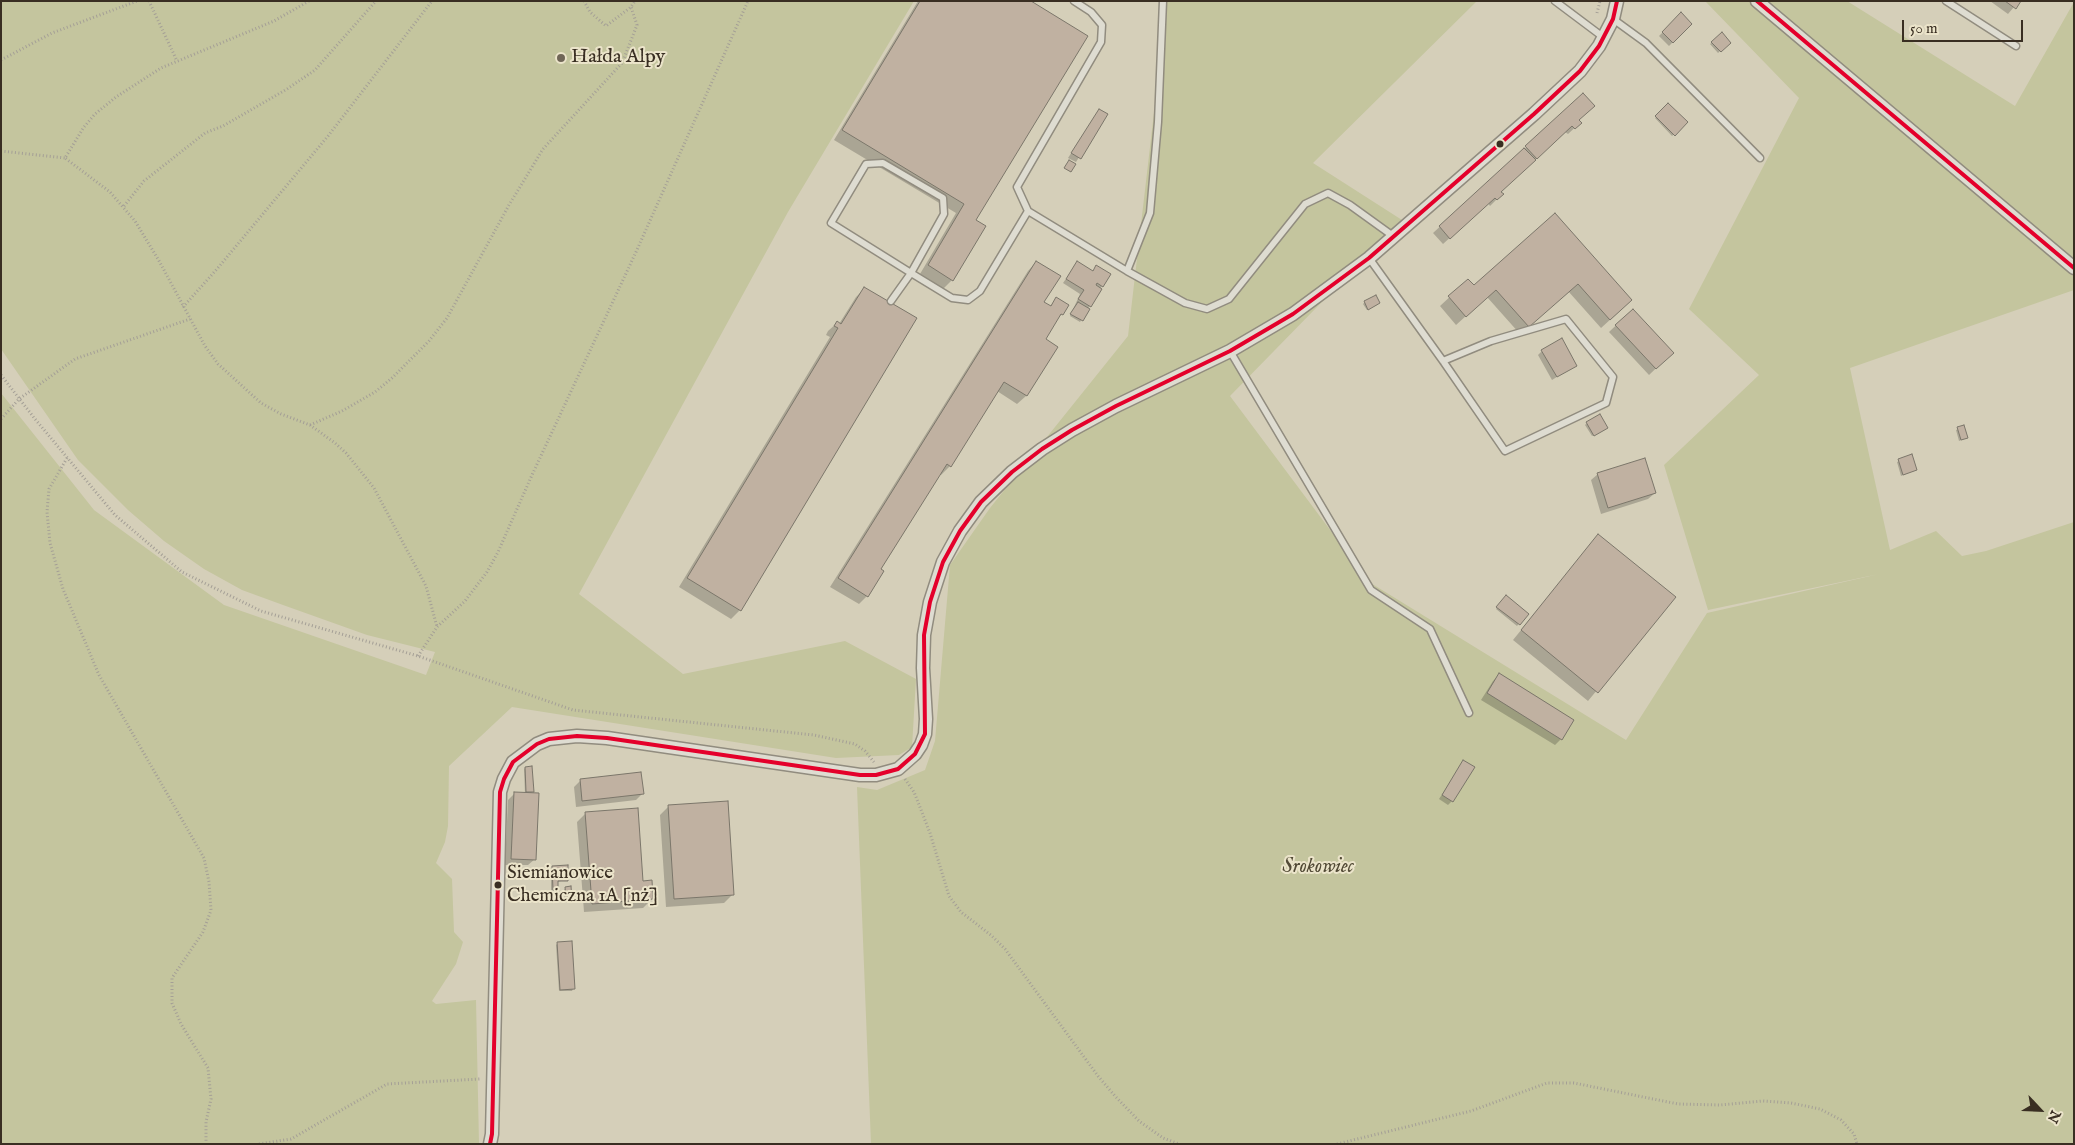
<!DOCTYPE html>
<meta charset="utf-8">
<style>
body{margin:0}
#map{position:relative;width:2075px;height:1145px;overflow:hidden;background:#d5cfb9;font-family:"IM FELL English",serif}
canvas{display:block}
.frame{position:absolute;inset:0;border:2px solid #392e22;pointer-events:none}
.north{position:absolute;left:2015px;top:1085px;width:50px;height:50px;-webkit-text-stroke:4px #ebe4ca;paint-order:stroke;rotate:115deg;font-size:14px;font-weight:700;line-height:20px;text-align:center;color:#392e22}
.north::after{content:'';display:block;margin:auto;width:18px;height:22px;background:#392e22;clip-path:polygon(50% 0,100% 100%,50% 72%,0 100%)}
.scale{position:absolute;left:1902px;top:20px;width:121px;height:22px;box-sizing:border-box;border:2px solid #392e22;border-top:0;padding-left:6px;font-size:15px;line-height:18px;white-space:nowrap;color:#392e22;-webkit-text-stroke:4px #ebe4ca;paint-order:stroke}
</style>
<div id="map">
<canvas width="2075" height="1145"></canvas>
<div class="frame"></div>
<div class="north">N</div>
<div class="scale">50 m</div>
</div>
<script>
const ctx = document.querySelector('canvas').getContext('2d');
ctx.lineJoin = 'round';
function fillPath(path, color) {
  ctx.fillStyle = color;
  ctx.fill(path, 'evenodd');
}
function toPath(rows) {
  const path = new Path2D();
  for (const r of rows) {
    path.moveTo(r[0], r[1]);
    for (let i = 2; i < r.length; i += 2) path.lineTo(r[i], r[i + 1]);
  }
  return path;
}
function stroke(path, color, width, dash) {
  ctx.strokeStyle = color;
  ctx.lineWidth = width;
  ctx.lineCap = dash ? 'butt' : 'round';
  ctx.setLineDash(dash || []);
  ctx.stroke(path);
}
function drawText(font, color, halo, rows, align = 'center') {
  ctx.font = font + ' "IM FELL English",serif';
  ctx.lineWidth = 4;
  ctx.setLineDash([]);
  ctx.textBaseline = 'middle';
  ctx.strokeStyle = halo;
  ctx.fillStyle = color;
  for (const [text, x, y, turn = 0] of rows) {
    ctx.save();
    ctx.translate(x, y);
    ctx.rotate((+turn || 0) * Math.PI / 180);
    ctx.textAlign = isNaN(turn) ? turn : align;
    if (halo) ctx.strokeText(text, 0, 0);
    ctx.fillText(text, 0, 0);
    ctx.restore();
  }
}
fillPath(toPath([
 [1,1,914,1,788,212,579,594,683,674,845,641,916,679,912,747,899,755,836,758,512,707,449,766,448,826,445,842,436,863,452,879,454,932,463,942,456,964,432,1001,436,1004,476,1000,479,1144,1,1144,1,393,94,510,224,605,426,675,435,652,367,635,283,605,242,590,204,569,164,541,128,510,78,460,1,349],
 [1167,1,1477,1,1313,163,1402,220,1230,396,1369,582,1626,740,1707,613,1879,574,1708,610,1664,465,1759,375,1689,309,1799,98,1705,1,1847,1,2015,106,2074,2,2074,290,1850,368,1890,550,1936,531,1962,556,1986,551,2074,522,2074,1144,871,1144,857,787,877,790,925,770,935,741,950,565,990,508,1128,336]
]), '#c4c59e');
fillPath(toPath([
 [918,1,1028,1,975,220,952,280,943,289,920,274,956,213,834,140],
 [1990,1,2019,1,2008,14],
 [1681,14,1691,24,1669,46,1659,36],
 [1722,34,1730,42,1718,53,1710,44],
 [1583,95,1578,120,1580,123,1568,134,1565,132,1500,192,1502,194,1490,206,1488,203,1443,244,1433,233],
 [1668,105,1686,122,1672,136,1655,118],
 [1099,110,1106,115,1076,162,1068,158],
 [1555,215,1622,309,1601,328,1568,291,1520,334,1487,297,1456,325,1440,306,1468,280,1474,287],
 [1036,262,1043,303,1049,307,1057,299,1062,314,1055,321,1044,340,1056,347,1026,396,1017,404,997,391,950,466,941,475,939,473,879,570,867,596,859,604,830,587,1028,271],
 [1077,263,1092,272,1096,267,1102,286,1080,322,1070,316,1080,294,1063,283],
 [865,288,740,610,731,619,679,587,830,337,826,335,828,331,837,323,839,324,856,297],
 [1365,302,1377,305,1367,310,1363,304],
 [1632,310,1672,353,1649,375,1609,332],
 [1542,351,1576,365,1552,380,1538,355],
 [1587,423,1605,429,1592,436,1585,425],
 [1963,427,1967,438,1959,441,1956,430],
 [1911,456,1916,470,1901,476,1897,462],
 [1598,474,1655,493,1648,499,1601,514,1591,480],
 [1590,545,1674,597,1588,701,1513,640],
 [1506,597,1527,614,1517,626,1496,609],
 [1499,675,1561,739,1555,745,1481,700,1493,681],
 [1463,762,1452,801,1448,805,1439,799],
 [525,768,533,791,530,794,535,859,528,865,505,865,508,800,514,794,525,794,524,769],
 [581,780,642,794,636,800,576,807,574,787],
 [669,806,733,894,724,903,666,907,660,815],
 [586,813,642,882,652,899,643,908,584,912,577,822],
 [552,867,567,880,556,882,555,891,551,891,551,869],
 [566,888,570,899,569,901,565,901,564,890],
 [558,943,573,989,572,991,559,991,556,945]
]), '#0003');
const building = toPath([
 [920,1,1031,1,1088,36,976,220,986,226,953,281,928,265,964,204,842,130,920,1],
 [2005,1,2021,1,2016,9,2005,1],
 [1681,12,1692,24,1673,43,1662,32,1681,12],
 [1722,32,1731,43,1721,52,1711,42,1722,32],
 [1583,93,1595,106,1579,120,1582,123,1575,129,1572,126,1537,159,1525,146,1583,93],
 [1668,103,1688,122,1675,136,1655,116,1668,103],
 [1099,109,1108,114,1081,159,1071,153,1099,109],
 [1524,148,1536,160,1501,192,1504,194,1497,200,1495,198,1450,239,1439,226,1524,148],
 [1069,160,1076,164,1071,172,1064,168,1069,160],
 [1555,213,1632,300,1610,320,1578,284,1529,327,1496,290,1466,317,1448,296,1468,279,1474,285,1555,213],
 [1036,261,1061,276,1044,302,1051,306,1056,297,1069,305,1063,315,1061,314,1046,339,1058,347,1027,396,1004,382,951,467,947,464,881,569,884,571,868,597,838,578,1036,261],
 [1077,261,1093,271,1096,265,1111,274,1103,287,1097,283,1096,285,1102,289,1091,307,1078,299,1084,290,1066,279,1077,261],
 [864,287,917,318,741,611,687,578,838,328,834,326,837,321,841,324,864,287],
 [1376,295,1380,303,1368,310,1364,301,1376,295],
 [1078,302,1090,309,1083,321,1070,314,1078,302],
 [1633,309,1674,353,1656,369,1615,325,1633,309],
 [1562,338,1577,366,1557,377,1541,350,1562,338],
 [1600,414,1608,428,1594,436,1586,422,1600,414],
 [1964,425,1968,438,1961,440,1957,427,1964,425],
 [1912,454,1917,470,1903,475,1898,459,1912,454],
 [1645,458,1656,493,1608,508,1597,473,1645,458],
 [1598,534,1676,597,1598,693,1521,630,1598,534],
 [1506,595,1529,614,1520,625,1496,607,1506,595],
 [1499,673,1574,720,1562,740,1487,693,1499,673],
 [1463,760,1475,767,1453,802,1442,795,1463,760],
 [532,766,534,792,526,792,525,767,532,766],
 [641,772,644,794,582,801,580,779,641,772],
 [514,792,539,793,536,860,511,859,514,792],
 [728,801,734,895,674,899,668,805,728,801],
 [638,808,643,881,652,880,653,899,592,904,585,812,638,808],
 [568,865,568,881,558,881,558,890,553,890,552,866,568,865],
 [571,886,572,900,566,900,565,887,571,886],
 [572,941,575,989,560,990,557,942,572,941]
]);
fillPath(building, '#c0b1a1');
stroke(building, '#7b766a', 1);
const service = toPath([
 [1163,1,1158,122,1150,213,1127,271,1185,303,1207,309,1229,299,1305,204,1328,193,1350,205,1393,236],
 [1555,1,1603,37],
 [1946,1,2016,46],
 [1613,19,1646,43,1760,158],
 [1028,211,1017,187,1101,42,1102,25,1091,12,1074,1],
 [1369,258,1443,361,1505,451,1606,403,1613,377,1566,319,1491,341,1443,361],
 [891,301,911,273,944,214,943,198,883,163,866,164,831,223,911,273,952,298,968,300,980,291,1028,211,1127,271],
 [1230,351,1371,590,1430,629,1469,713]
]);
const minor = toPath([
 [1757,1,2074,268],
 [490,1144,492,1134,500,792,504,779,513,762,537,744,549,739,577,736,607,738,860,775,876,775,898,769,915,754,921,745,925,734,926,719,923,668,924,635,930,602,943,562,960,531,981,502,1012,472,1042,449,1072,430,1116,406,1230,351,1293,314,1369,258,1534,114,1580,71,1599,46,1613,19,1617,1]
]);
stroke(service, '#918c7f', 9);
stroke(minor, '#918c7f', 15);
stroke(toPath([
 [149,1,177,61],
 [309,1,274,21,161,68,116,97,95,114,84,127,65,158,110,192,135,221,158,259,205,346,218,364,261,403,281,414,310,425,335,443,346,453,374,488,426,586,437,627],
 [584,1,590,12,606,26,631,7,635,1],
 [1597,13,1600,1],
 [1,60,52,33,137,1],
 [1,151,65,158],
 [124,206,144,181,205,133,223,126,287,89,315,70,376,1],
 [183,307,217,269,328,136,432,1],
 [1,375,35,419,115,515,182,572,261,611,418,656,573,710,814,735,855,744,865,751,874,762],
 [1,419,19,399,75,359,190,319],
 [310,425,342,411,375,392,392,378,429,341,447,318,509,205,543,149,622,63,637,25,631,7],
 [67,458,49,489,47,512,50,543,63,589,99,675,204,858,209,882,211,910,203,932,172,978,172,1003,181,1024,208,1068,211,1099,206,1122,206,1144],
 [418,656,437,627,465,601,487,572,498,552,532,475,636,252,748,1],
 [905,779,914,792,930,833,949,896,961,912,992,936,1005,949,1098,1076,1115,1096,1139,1121,1163,1138,1179,1144],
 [259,1144,291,1139,387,1084,480,1079],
 [1337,1144,1471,1111,1547,1083,1574,1083,1678,1104,1720,1105,1763,1101,1791,1103,1820,1109,1841,1120,1854,1134,1857,1144]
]), '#a49f96', 3, [1, 2.5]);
stroke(service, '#dedcd1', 6);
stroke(minor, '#dedcd1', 12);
stroke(toPath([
 [1757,1,2074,268],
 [490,1144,492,1134,500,792,504,779,513,762,537,744,549,739,577,736,607,738,860,775,876,775,898,769,915,754,925,734,924,635,930,602,943,562,960,531,981,502,1012,472,1042,449,1072,430,1116,406,1230,351,1293,314,1369,258,1534,114,1580,71,1599,46,1613,19,1617,1]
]), '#e4002b', 4);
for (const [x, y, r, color] of [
 [561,58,5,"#706657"],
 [1500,144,4.5,"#392e22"],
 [498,885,4.5,"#392e22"]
]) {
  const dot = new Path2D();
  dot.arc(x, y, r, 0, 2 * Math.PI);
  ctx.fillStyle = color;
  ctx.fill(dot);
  stroke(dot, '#ebe4ca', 2);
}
drawText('19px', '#392e22', '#ebe4ca', [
 ["Siemianowice",507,874],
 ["Chemiczna 1A [nż]",507,897]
], 'left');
drawText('20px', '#392e22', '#ebe4ca', [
 ["Hałda Alpy",571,58]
], 'left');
drawText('italic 20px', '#524a36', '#ebe4ca', [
 ["Srokowiec",1318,868]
]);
</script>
